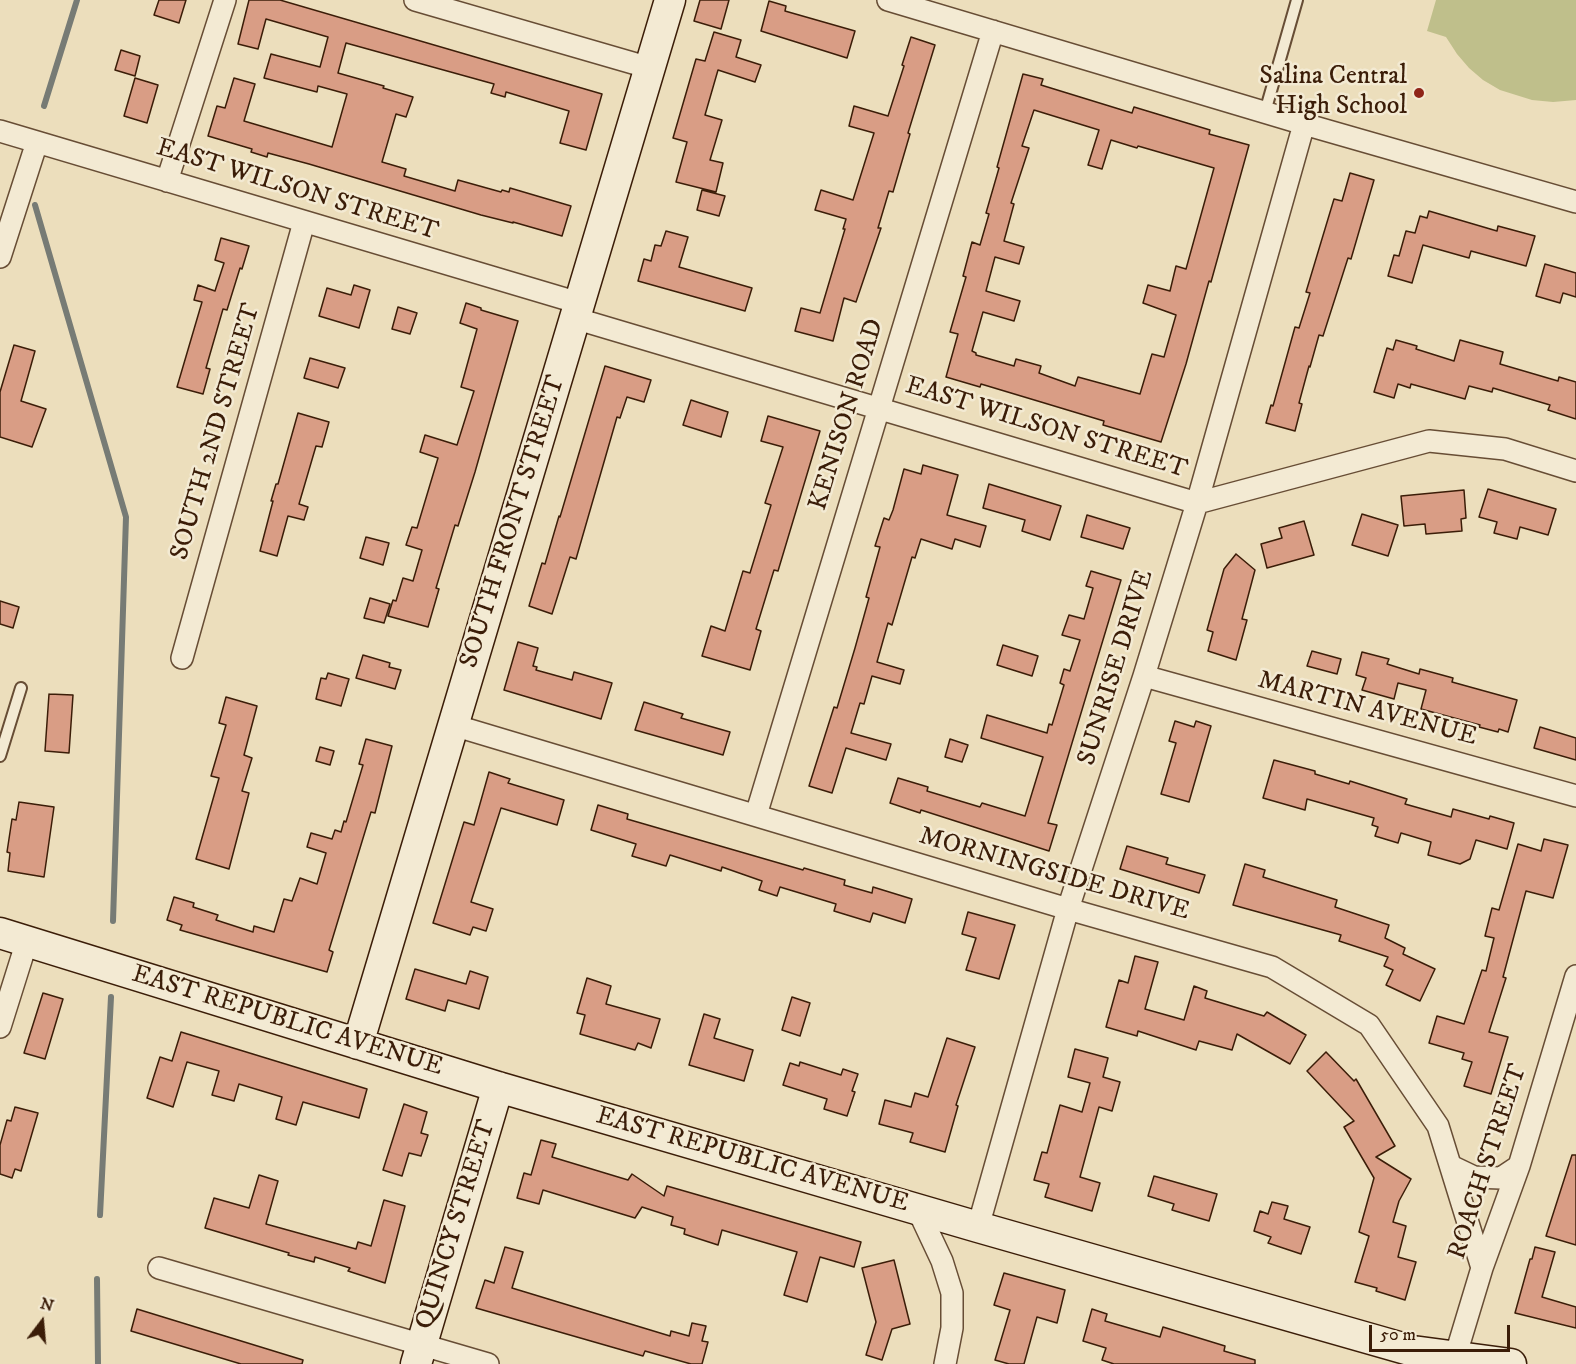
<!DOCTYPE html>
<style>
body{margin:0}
#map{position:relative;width:1576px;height:1364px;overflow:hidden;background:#ecdebc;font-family:"IM FELL DW Pica",serif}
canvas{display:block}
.north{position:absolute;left:12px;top:1292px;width:60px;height:60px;-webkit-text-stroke:4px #f3ead3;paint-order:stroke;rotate:16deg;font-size:16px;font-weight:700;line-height:24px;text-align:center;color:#3b1d08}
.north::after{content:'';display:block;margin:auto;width:21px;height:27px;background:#3b1d08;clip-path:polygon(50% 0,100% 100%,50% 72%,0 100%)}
.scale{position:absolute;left:1369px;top:1325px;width:141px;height:27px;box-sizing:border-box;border:3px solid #3b1d08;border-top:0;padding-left:8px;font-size:18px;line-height:21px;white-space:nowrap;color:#3b1d08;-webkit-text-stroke:4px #f3ead3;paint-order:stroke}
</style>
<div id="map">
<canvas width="1576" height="1364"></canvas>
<div class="north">N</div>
<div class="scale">50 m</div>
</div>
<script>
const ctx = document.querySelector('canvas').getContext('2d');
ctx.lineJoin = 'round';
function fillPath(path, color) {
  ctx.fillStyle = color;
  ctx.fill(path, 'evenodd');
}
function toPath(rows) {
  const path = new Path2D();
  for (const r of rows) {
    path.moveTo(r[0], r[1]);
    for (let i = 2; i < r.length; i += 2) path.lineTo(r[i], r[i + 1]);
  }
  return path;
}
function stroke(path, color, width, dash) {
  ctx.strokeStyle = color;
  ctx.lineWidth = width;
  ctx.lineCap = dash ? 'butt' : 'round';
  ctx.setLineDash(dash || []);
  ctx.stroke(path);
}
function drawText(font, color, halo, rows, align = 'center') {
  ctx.font = font + ' "IM FELL DW Pica",serif';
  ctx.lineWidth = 5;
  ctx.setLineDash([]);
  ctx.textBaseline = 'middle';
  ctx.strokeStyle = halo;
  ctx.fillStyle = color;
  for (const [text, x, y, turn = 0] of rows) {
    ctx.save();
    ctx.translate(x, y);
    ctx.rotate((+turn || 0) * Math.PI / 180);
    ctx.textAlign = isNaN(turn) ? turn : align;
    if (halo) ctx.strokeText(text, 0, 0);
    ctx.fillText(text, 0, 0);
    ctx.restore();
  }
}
fillPath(toPath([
 [1436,0,1576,0,1576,100,1553,102,1532,100,1500,90,1483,80,1469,68,1457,54,1446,37,1427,31]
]), '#bfbf8b');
stroke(toPath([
 [44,106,77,0],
 [35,205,126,517,113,921],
 [100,1215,111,997],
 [97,1279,98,1364]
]), '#777b75', 6);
const building = toPath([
 [159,0,186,0,179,23,154,15,159,0],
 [249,0,280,0,602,94,586,150,560,143,569,111,506,92,505,97,491,93,494,84,346,43,338,73,384,86,383,88,413,97,406,117,396,114,382,162,406,169,404,176,455,191,458,180,501,192,502,190,509,192,510,188,571,206,562,236,513,222,513,223,481,215,309,164,268,153,267,157,251,152,252,149,208,136,217,106,225,108,234,78,255,84,244,121,332,147,347,94,318,86,317,92,264,78,271,54,320,67,328,37,266,19,258,49,238,44,249,0],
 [700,0,729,0,721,29,694,21,700,0],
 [769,1,786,6,785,11,855,31,847,58,761,31,769,1],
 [714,32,741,40,736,57,761,65,755,82,718,70,705,115,722,120,710,160,723,163,716,192,676,182,687,142,673,138,696,59,705,61,714,32],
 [911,37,935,45,908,133,910,134,900,168,893,192,889,191,878,228,881,228,856,302,844,298,833,341,795,331,801,308,820,313,845,229,843,229,846,219,815,210,821,190,853,200,874,133,849,126,854,106,888,116,904,66,902,65,911,37],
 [121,50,140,56,135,76,115,70,121,50],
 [1023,74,1043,79,1041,85,1132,113,1134,107,1210,130,1209,134,1249,145,1211,282,1209,281,1186,364,1161,442,1103,425,1104,421,1041,402,981,384,980,387,946,377,958,334,950,332,966,277,963,276,972,242,980,245,989,214,986,213,999,168,997,167,1023,74],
 [1034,110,1099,130,1088,165,1102,169,1111,140,1137,148,1138,146,1214,168,1186,269,1176,266,1170,291,1148,285,1143,303,1176,315,1164,357,1152,354,1140,394,1078,377,1075,386,1039,373,1041,366,1016,359,1014,366,976,355,976,353,972,351,983,312,1014,321,1020,301,986,291,995,257,1019,264,1024,247,1004,241,1014,204,1011,203,1029,148,1022,146,1034,110],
 [135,78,158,85,147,123,124,116,135,78],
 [1350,173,1374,180,1351,259,1348,258,1323,336,1319,335,1310,367,1309,366,1299,403,1302,404,1295,431,1266,423,1271,405,1273,406,1295,327,1299,328,1310,293,1306,292,1334,199,1342,201,1350,173],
 [702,190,725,196,719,216,697,210,702,190],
 [1429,211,1497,231,1498,226,1535,236,1526,266,1471,251,1469,258,1423,245,1412,283,1388,276,1394,255,1399,256,1406,231,1415,233,1420,216,1427,218,1429,211],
 [666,231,688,237,679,267,752,288,745,311,638,281,644,259,651,261,655,245,661,246,666,231],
 [221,238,249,246,242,269,240,268,227,310,223,309,206,368,210,369,203,394,177,387,202,302,194,300,198,285,215,291,224,263,215,260,221,238],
 [1545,264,1576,273,1576,297,1563,293,1560,303,1536,296,1545,264],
 [354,285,370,290,359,328,319,316,327,288,351,295,354,285],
 [466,303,481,308,481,310,518,321,475,472,458,526,455,525,436,588,439,589,428,627,388,616,393,600,396,601,403,578,413,581,422,550,406,545,412,527,417,528,438,458,420,452,425,435,457,445,474,391,461,387,477,329,460,323,466,303],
 [398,307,417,313,410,334,392,329,398,307],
 [1396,340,1417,346,1416,349,1454,361,1460,340,1503,352,1500,364,1558,381,1559,377,1576,382,1576,419,1548,410,1550,405,1493,388,1492,392,1469,386,1465,399,1411,384,1410,388,1398,384,1394,398,1374,392,1387,348,1393,350,1396,340],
 [14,345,35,351,21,401,46,409,32,447,0,437,0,392,14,345],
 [310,358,345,368,338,388,304,378,310,358],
 [605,366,651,380,644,402,627,397,620,418,617,417,576,559,570,557,552,614,529,606,542,563,545,564,559,516,560,517,605,366],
 [691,400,728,412,721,437,683,425,691,400],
 [298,413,329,422,322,447,316,446,299,504,308,507,304,520,288,516,277,556,260,551,273,501,271,501,276,484,278,484,298,413],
 [768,416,820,431,778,571,774,570,756,629,761,631,750,670,702,656,711,626,725,631,743,571,750,573,771,505,765,503,783,447,761,441,768,416],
 [923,465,958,475,947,515,986,526,980,547,955,539,952,549,921,539,915,558,912,557,892,625,888,623,877,662,904,670,900,684,872,676,864,704,860,703,851,733,891,744,886,760,846,748,832,793,809,786,834,707,837,708,855,648,869,598,866,597,880,547,875,546,884,518,889,520,893,510,904,469,921,474,923,465],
 [989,484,1061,506,1050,540,1022,531,1025,520,983,508,989,484],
 [1488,489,1556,509,1548,535,1520,527,1517,539,1494,533,1497,522,1479,517,1488,489],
 [1464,490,1466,518,1461,519,1462,531,1426,534,1425,524,1404,526,1401,496,1464,490],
 [1362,514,1398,525,1388,556,1352,545,1362,514],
 [1087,515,1130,528,1123,549,1081,537,1087,515],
 [1304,521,1314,555,1267,568,1261,544,1282,538,1279,528,1304,521],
 [366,537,389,543,383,565,360,558,366,537],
 [1236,554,1255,570,1242,619,1247,620,1236,660,1208,651,1213,632,1207,630,1224,569,1236,554],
 [1091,571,1121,580,1048,823,1057,825,1049,851,921,810,920,813,890,803,898,778,928,787,927,791,980,807,982,803,1025,816,1043,757,981,738,987,715,1047,733,1049,724,1052,725,1064,685,1060,683,1064,669,1070,671,1080,640,1062,635,1069,615,1084,619,1093,588,1086,586,1091,571],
 [370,598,390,604,384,623,364,618,370,598],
 [0,601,19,607,13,628,0,624,0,601],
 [518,642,538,648,533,666,537,667,536,670,572,680,574,672,612,683,601,719,504,690,518,642],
 [1003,645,1038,656,1032,676,997,665,1003,645],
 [1312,651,1341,659,1337,674,1307,666,1312,651],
 [1362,652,1389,659,1387,664,1419,674,1420,669,1453,678,1452,682,1517,700,1508,732,1499,729,1498,732,1479,727,1480,725,1421,709,1426,690,1398,683,1394,699,1362,690,1366,678,1356,675,1362,652],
 [363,655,390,663,389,667,401,670,395,689,356,678,363,655],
 [328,673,349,679,341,706,316,699,321,678,326,679,328,673],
 [49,694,73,695,69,753,45,751,49,694],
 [226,697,257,706,244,755,252,758,242,791,249,793,229,869,196,859,219,778,211,776,226,725,219,723,226,697],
 [644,702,683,714,681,718,730,732,723,755,635,730,644,702],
 [1175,721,1194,727,1196,721,1211,726,1189,802,1161,794,1176,743,1169,741,1175,721],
 [1540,727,1576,738,1576,760,1534,748,1540,727],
 [366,739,392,746,375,813,371,812,329,950,333,952,327,972,180,930,182,925,167,920,174,897,194,903,193,907,218,915,216,920,253,932,254,926,274,932,284,899,292,901,300,878,317,884,326,853,307,847,311,833,332,839,335,830,341,832,344,821,346,822,363,765,359,764,366,739],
 [950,739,968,745,962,762,945,757,950,739],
 [320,747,334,751,330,765,316,761,320,747],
 [1274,760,1315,771,1315,774,1349,784,1350,781,1407,799,1405,804,1451,817,1453,809,1489,819,1490,816,1514,823,1507,849,1476,840,1470,859,1460,864,1428,855,1431,842,1401,833,1398,843,1375,836,1378,827,1372,825,1374,818,1307,799,1305,810,1263,798,1274,760],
 [489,772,510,779,508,783,564,800,557,825,501,808,471,902,493,909,486,931,473,927,470,935,433,923,464,822,474,825,489,772],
 [19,802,54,807,44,877,8,871,10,853,7,852,12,819,16,820,19,802],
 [598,805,628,814,627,819,803,870,804,868,845,880,844,885,872,893,873,887,912,899,905,923,873,913,870,922,834,911,836,904,780,887,777,896,759,890,762,881,722,867,721,871,670,855,666,866,632,856,636,844,591,830,598,805],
 [1544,839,1568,845,1553,898,1526,891,1503,977,1506,978,1489,1032,1508,1037,1491,1094,1464,1086,1472,1062,1462,1059,1464,1053,1429,1043,1437,1016,1464,1024,1482,970,1486,971,1494,938,1485,936,1492,908,1499,910,1518,844,1541,851,1544,839],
 [1127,846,1168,858,1166,864,1205,875,1199,893,1120,869,1127,846],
 [1245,864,1265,870,1263,877,1337,900,1335,907,1389,925,1385,938,1405,948,1403,954,1435,969,1420,1001,1386,985,1393,970,1384,966,1388,957,1339,941,1341,935,1233,905,1245,864],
 [968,912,1015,925,999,979,966,970,976,938,962,934,968,912],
 [1135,956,1158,962,1145,1009,1184,1020,1194,986,1207,991,1205,998,1264,1016,1267,1012,1306,1035,1290,1064,1237,1034,1232,1050,1199,1041,1196,1050,1138,1031,1137,1036,1106,1027,1119,980,1128,983,1135,956],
 [415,969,466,984,470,971,488,977,479,1009,448,1000,445,1011,406,999,415,969],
 [587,978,611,986,606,1004,660,1019,651,1048,638,1043,635,1050,580,1034,585,1015,577,1013,587,978],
 [43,993,63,999,45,1059,24,1053,43,993],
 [792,997,810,1003,800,1036,782,1030,792,997],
 [704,1014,720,1019,714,1038,753,1050,744,1081,689,1065,704,1014],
 [181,1032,367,1089,359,1118,303,1102,296,1125,276,1119,282,1097,239,1084,234,1101,212,1095,219,1071,187,1062,173,1107,147,1098,160,1057,172,1061,181,1032],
 [947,1038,975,1047,956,1105,958,1106,945,1152,910,1142,913,1133,879,1124,885,1100,911,1107,915,1093,928,1097,947,1038],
 [1075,1049,1108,1058,1103,1077,1120,1082,1112,1111,1099,1107,1080,1177,1100,1183,1092,1211,1045,1197,1049,1184,1034,1180,1042,1152,1047,1153,1060,1105,1082,1112,1090,1083,1068,1077,1075,1049],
 [1326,1052,1354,1081,1356,1079,1395,1146,1376,1157,1411,1179,1399,1201,1393,1222,1406,1226,1398,1257,1416,1262,1405,1300,1376,1291,1377,1288,1355,1282,1369,1236,1359,1232,1374,1178,1344,1127,1354,1121,1307,1071,1326,1052],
 [800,1062,841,1075,843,1069,858,1074,852,1091,855,1092,847,1116,824,1109,827,1099,783,1085,790,1063,799,1066,800,1062],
 [404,1104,427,1112,421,1133,428,1135,421,1156,409,1153,402,1176,383,1170,404,1104],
 [15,1107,38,1113,21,1171,15,1169,12,1178,0,1174,0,1145,7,1120,11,1121,15,1107],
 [541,1140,556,1144,552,1157,628,1180,632,1174,664,1196,667,1186,861,1242,854,1267,820,1257,807,1302,784,1295,797,1252,722,1230,718,1245,684,1234,685,1229,671,1225,673,1217,642,1207,635,1218,543,1190,539,1204,517,1198,524,1173,531,1175,541,1140],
 [1572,1155,1576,1155,1576,1245,1546,1236,1572,1155],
 [259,1175,278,1181,266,1224,356,1249,358,1242,371,1246,384,1200,405,1206,385,1283,348,1271,350,1268,315,1257,314,1262,288,1255,289,1253,205,1228,214,1198,249,1208,259,1175],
 [1154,1176,1217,1194,1209,1221,1172,1210,1174,1204,1148,1196,1154,1176],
 [1272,1202,1288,1206,1284,1219,1310,1227,1301,1254,1268,1243,1271,1237,1254,1231,1260,1211,1268,1214,1272,1202],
 [505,1247,523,1252,512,1288,670,1336,671,1331,689,1336,692,1323,706,1326,702,1341,708,1342,702,1364,691,1364,645,1351,643,1356,476,1308,485,1280,494,1283,505,1247],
 [1535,1247,1555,1252,1542,1297,1576,1307,1576,1328,1515,1313,1530,1259,1532,1259,1535,1247],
 [894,1260,910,1324,892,1329,882,1360,866,1355,876,1322,862,1268,894,1260],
 [1004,1273,1065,1290,1057,1323,1037,1317,1024,1364,1009,1364,995,1360,1010,1310,994,1305,1004,1273],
 [137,1309,303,1360,302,1364,241,1364,131,1331,137,1309],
 [1092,1309,1107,1314,1105,1321,1160,1337,1163,1327,1225,1346,1224,1351,1255,1360,1255,1364,1114,1364,1102,1360,1106,1348,1083,1341,1092,1309]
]);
fillPath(building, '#d99d85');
stroke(building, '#3b1d08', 1.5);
const lane = toPath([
 [1265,112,1297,0],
 [0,756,21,688]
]);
const street = toPath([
 [415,0,650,68],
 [888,0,1304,124,1576,202],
 [0,131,579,303],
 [167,181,225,0],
 [0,257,37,142],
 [574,318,1197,503,1429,441,1505,449,1576,471],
 [182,658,304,222],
 [1144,676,1576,796],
 [453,725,1068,909,1272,967,1369,1025,1438,1126,1482,1268],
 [756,815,993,31],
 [0,1027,27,941],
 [1451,1166,1474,1177,1501,1178,1519,1166],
 [918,1210,942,1261,952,1293,952,1328,945,1364],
 [978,1227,1068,909,1144,676,1197,503,1304,124],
 [159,1268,488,1364],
 [1453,1364,1482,1268,1519,1166,1576,976]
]);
const secondary = toPath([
 [0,933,498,1087,978,1227,1413,1351,1511,1364],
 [358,1044,670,0],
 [416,1364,498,1087]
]);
stroke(lane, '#674d35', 14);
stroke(street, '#674d35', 24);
stroke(secondary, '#3b1d08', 33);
stroke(lane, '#f3ead3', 10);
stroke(street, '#f3ead3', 21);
stroke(secondary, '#f3ead3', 30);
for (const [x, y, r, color] of [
 [1419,93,6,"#8f2418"]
]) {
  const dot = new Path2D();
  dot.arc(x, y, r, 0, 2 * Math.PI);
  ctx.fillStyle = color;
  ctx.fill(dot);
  stroke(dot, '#f3ead3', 2);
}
drawText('26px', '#3b1d08', '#f3ead3', [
 ["Salina Central",1407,78],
 ["High School",1407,108]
], 'right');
drawText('26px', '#3b1d08', '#f3ead3', [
 ["EAST WILSON STREET",297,191,17],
 ["KENISON ROAD",848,415,-73],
 ["EAST WILSON STREET",1046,429,17],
 ["SOUTH 2ND STREET",217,432,-74],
 ["SOUTH FRONT STREET",514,522,-73],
 ["SUNRISE DRIVE",1117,668,-73],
 ["MARTIN AVENUE",1367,710,15],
 ["MORNINGSIDE DRIVE",1054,875,16],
 ["EAST REPUBLIC AVENUE",287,1022,17],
 ["EAST REPUBLIC AVENUE",752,1161,16],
 ["ROACH STREET",1489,1162,-72],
 ["QUINCY STREET",457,1225,-73]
]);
</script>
